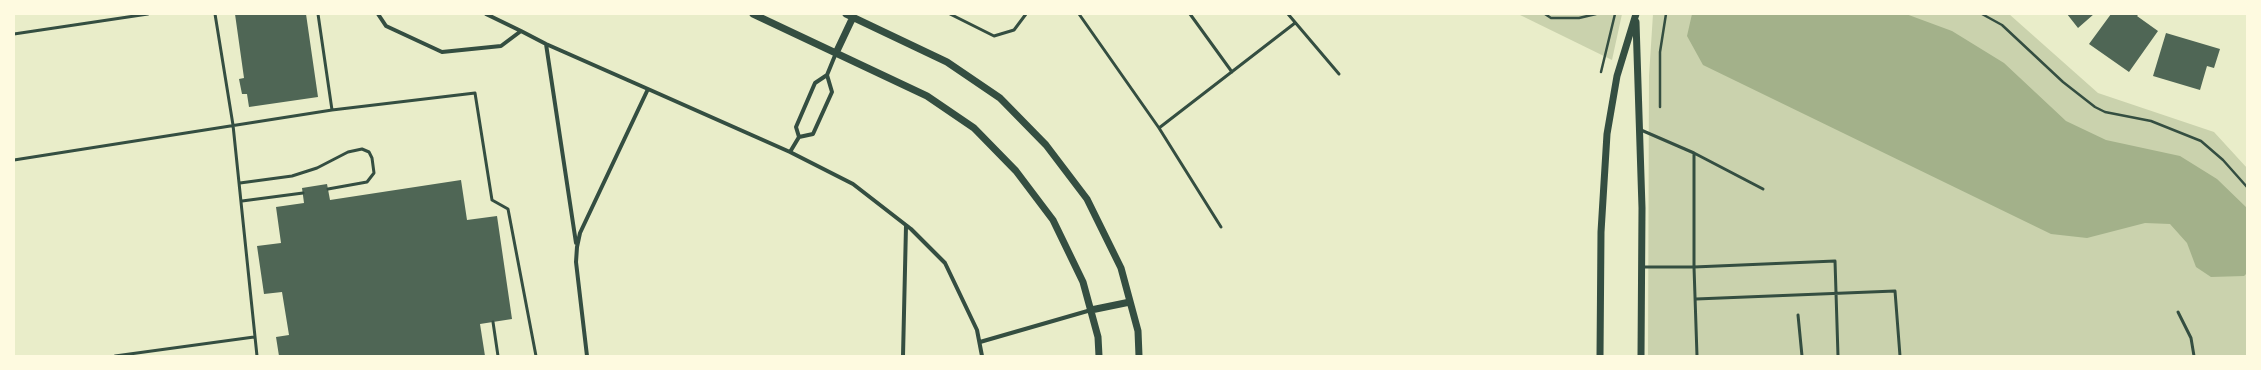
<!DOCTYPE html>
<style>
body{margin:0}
#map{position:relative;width:2261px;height:370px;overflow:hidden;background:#e9edc9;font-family:"Space Grotesk",sans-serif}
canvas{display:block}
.frame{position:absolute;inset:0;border:15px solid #fefae0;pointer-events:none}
</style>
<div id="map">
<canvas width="2261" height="370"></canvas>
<div class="frame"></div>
</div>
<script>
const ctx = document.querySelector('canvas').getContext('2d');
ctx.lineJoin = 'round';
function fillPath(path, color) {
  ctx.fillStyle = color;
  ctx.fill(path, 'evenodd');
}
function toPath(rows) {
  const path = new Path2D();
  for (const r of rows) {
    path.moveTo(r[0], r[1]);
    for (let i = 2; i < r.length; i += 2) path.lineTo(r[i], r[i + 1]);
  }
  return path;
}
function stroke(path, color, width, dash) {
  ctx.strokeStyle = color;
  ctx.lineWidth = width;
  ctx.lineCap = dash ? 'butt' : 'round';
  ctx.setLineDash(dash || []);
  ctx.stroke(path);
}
fillPath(toPath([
 [1518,14,1622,14,1612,60],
 [1653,14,2009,14,2098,93,2214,132,2247,168,2247,356,1648,356,1649,76]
]), '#cad2ad');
fillPath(toPath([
 [1692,14,1906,14,1952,31,2004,63,2066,121,2106,140,2180,156,2217,179,2247,208,2247,273,2244,276,2211,277,2196,267,2187,243,2170,224,2145,223,2087,238,2051,234,1703,65,1687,36]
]), '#a3b18a');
fillPath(toPath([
 [235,14,306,14,318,97,249,107,247,94,242,94,239,79,244,78],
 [2067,14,2094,14,2078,28],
 [2111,14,2139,14,2137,16,2158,31,2129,72,2089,44],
 [2166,33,2220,49,2214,68,2207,66,2200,90,2153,76],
 [461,180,467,220,497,216,512,319,480,324,485,356,279,356,276,337,289,335,282,292,264,294,257,246,281,243,276,207,304,203,302,188,327,184,330,200]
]), '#4f6655');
stroke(toPath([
 [1545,14,1551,18,1579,18,1596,14],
 [1982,14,2002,25,2063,82,2095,107,2105,112,2151,121,2201,141,2223,160,2247,187],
 [1601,72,1615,14],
 [1660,107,1660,52,1666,14]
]), '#344e41', 2.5);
stroke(toPath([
 [215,14,233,125,257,356],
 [318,14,332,110],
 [950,14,994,36,1014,30,1026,14],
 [1079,14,1159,128,1221,227],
 [1190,14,1232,72],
 [1288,14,1339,74],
 [14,34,148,14],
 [1159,128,1295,23],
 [1641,130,1694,153,1763,189],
 [14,160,332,110,475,93,492,200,508,209,536,356],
 [240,183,292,176,317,168,348,152,362,149,369,152,372,158,374,173,367,182,328,189],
 [242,201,303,193],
 [1642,267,1694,267,1694,153],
 [1696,299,1895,291,1900,356],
 [2178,312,2191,338,2194,356],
 [1798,315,1802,356],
 [493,322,498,356],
 [115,356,254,337],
 [1697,356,1694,267,1835,261,1838,356]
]), '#344e41', 3);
stroke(toPath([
 [378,14,386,26,442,52,501,46,521,31,546,44,648,89],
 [486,14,521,31],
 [546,44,576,243],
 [799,137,813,134,832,92,827,75,836,53],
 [790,152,853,184,911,229,945,263,977,330,982,356],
 [980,342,1091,310],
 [587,356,576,262,577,247,580,233,648,89,790,152,799,137,796,127,815,83,827,75],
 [903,356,906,226]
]), '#344e41', 4);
stroke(toPath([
 [753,14,927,96,974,128,1016,171,1053,220,1083,282,1098,337,1099,356],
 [846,14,947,62,1000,98,1046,145,1087,199,1121,268,1138,331,1139,356],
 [1636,22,1642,208,1641,356],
 [836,53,853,17],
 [1091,310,1130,302],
 [1600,356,1601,232,1607,134,1617,76,1636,14]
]), '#344e41', 7);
</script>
